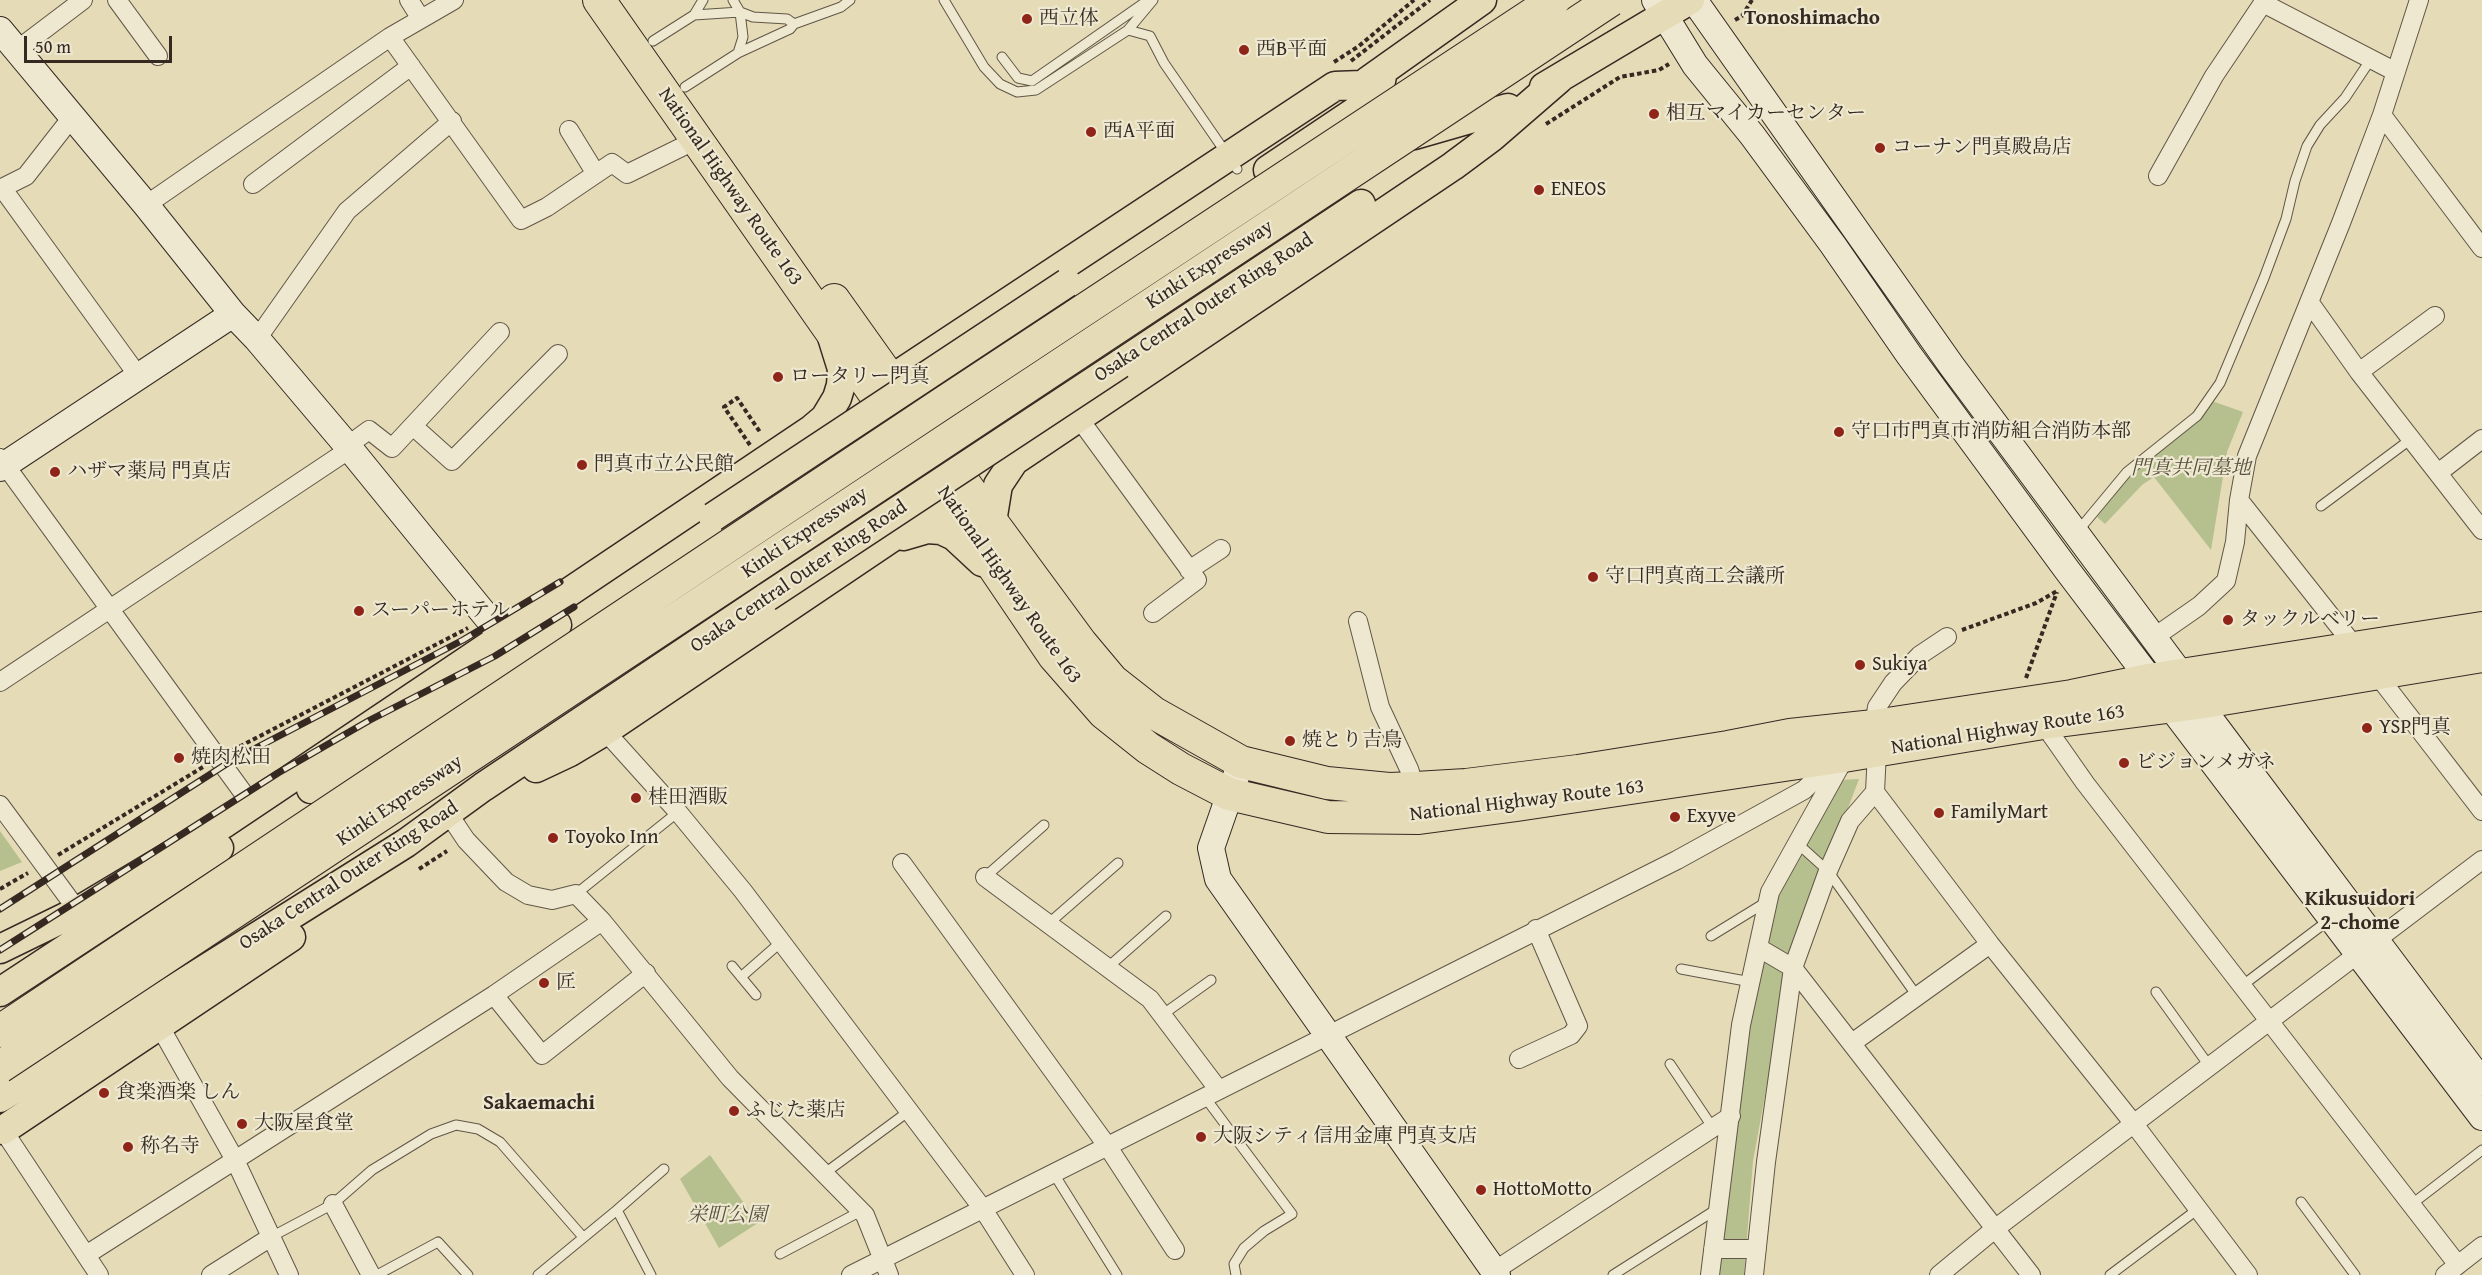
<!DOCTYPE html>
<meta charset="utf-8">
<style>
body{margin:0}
#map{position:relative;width:2482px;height:1275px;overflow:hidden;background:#e5dbb7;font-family:"Gentium Book Plus",serif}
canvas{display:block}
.scale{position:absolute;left:24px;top:36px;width:148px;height:27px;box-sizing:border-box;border:3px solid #352922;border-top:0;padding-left:8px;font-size:18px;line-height:21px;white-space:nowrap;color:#352922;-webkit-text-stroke:4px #eee8d0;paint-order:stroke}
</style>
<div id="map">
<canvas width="2482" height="1275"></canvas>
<div class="scale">50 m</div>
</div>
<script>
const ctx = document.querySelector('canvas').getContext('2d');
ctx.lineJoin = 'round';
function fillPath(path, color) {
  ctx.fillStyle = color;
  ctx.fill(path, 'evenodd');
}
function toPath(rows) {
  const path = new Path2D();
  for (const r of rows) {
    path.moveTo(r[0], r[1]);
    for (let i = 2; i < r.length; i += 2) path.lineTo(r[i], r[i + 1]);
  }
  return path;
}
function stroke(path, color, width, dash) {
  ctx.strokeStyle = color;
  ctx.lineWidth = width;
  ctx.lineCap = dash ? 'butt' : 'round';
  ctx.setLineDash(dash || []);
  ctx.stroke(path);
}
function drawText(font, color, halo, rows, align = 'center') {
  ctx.font = font + ' "Gentium Book Plus","Noto Serif JP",serif';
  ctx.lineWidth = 4.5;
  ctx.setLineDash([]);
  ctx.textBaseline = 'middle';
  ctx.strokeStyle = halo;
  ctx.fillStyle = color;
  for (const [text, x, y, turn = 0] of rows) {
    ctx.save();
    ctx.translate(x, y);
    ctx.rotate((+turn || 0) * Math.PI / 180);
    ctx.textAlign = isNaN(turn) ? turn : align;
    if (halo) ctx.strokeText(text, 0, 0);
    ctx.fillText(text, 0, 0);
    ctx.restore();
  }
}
fillPath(toPath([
 [2212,401,2243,412,2227,452,2211,550,2154,477,2142,485,2105,524,2097,517,2129,476,2198,421],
 [1859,779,1789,965,1753,1161,1744,1275,1718,1275,1747,1030,1776,894,1840,780],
 [0,831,22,862,0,871],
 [710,1155,758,1223,719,1248,680,1179]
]), '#b5c08e');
const lane = toPath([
 [733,0,740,12,743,37,738,53],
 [944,0,984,67,1000,84,1017,92,1036,90,1128,30,1153,0],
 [694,15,740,12,753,17,787,19,794,24],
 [1128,30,1150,36,1164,63,1237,169],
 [653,41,694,15,703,0],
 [1002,57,1018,78,1032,81,1147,1],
 [685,87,738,53,790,29,794,24,841,7,850,0],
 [2321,506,2411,439],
 [2078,531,2127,472,2197,416,2220,383,2264,278,2286,219,2295,181,2307,146,2320,125,2345,98,2371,59],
 [1797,843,1828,871,1917,996],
 [985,877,1044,825],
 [576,894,678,812],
 [1048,924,1118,863],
 [1711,936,1768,901],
 [732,966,756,995],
 [1107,968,1166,916],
 [1681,969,1751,982],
 [741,977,781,942],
 [2243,985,2329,920],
 [2156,992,2210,1067],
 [1162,1015,1211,980],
 [1670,1064,1713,1128],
 [1204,1096,1292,1214,1264,1231,1244,1248,1234,1264,1236,1275],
 [825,1173,909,1111],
 [1054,1174,1117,1275],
 [2301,1202,2355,1275],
 [2412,1204,2482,1150],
 [617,1210,664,1169],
 [271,1237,333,1204,372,1170,431,1134,456,1125,478,1129,500,1142,583,1237],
 [780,1254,861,1211],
 [377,1275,438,1242,468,1275],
 [538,1275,617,1210,651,1275],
 [1613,1275,1717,1209],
 [2110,1275,2198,1209]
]);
const street = toPath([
 [117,0,158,56],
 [409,0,421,19],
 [390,37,521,220,547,207,612,163,627,174,698,139],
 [17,50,83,0],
 [2382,115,2482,248],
 [569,130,596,174],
 [2158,176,2214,76,2263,3,2396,72],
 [253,184,411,66],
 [0,189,26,176,72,117],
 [3,189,139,377],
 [146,205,390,37,454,0],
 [2310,303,2359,372,2482,530],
 [257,339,347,211,452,121],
 [2359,372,2435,316],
 [1078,417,1197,580,1153,613],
 [413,426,452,461,558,354],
 [347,446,369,430,392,448,500,332],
 [0,458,252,805],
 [2438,473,2482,439],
 [2239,500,2356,648],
 [1189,570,1221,549],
 [1358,621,1380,707,1409,769,1415,788],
 [2153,638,2199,606,2226,581,2235,542,2239,500,2247,456,2341,223,2382,115,2419,0],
 [2375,672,2482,811],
 [0,682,350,449],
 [2043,723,2085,783,2458,1265],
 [1874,726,1877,707,1893,683,1920,655,1947,637],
 [605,731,678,812,743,891,983,1209,1025,1275],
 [1875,792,1990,944,2134,1124,2248,1275],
 [0,805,78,911],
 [448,813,466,840,506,882,528,895,552,900,576,894,602,921,730,1078,865,1215,889,1275],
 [902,863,1108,1147,1175,1250],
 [985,877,1150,999,1218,1089],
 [1759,948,1793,968,2031,1275],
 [494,995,542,1055,646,973],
 [159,1025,235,1160,289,1275],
 [1852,1043,1990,944],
 [1519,1059,1571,1035,1578,1026,1536,929],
 [3,1130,99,1275],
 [333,1204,371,1275],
 [1713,1249,1757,1249],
 [86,1255,494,995,602,921],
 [1494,1271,1731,1116],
 [211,1275,271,1237],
 [851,1275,1677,860,1804,790,1836,759],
 [1710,1275,1741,1025,1770,892,1844,759],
 [1754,1275,1766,1162,1793,968,1828,871,1850,821,1875,792,1877,751],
 [1939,1275,1996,1228,2482,860],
 [2445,1275,2482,1246]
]);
const secondary = toPath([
 [1655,0,1695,65,1752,135,1833,245,1909,355,2067,570,2482,1117],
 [1694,0,1951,365,2182,676,2198,703,2482,1082],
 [0,30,146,205,233,314,257,339,350,449,503,637],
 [0,468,233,314],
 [1241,762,1211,848,1218,879,1497,1275]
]);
const primary = toPath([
 [1368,81,1482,0],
 [1544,87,1690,0],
 [1414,135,1508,108],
 [1268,170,1362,107,1379,91,1383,71],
 [1120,364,1361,204],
 [992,390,1330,168],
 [872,392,1335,86,1362,85],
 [992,522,998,485,1014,461,1453,166,1492,137,1559,79],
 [903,536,927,529,941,530,954,536,982,562],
 [395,736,465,717],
 [536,768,570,752,605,731,967,487],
 [311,789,395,736,557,625],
 [0,949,78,911,225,823,812,429,825,418,837,398,841,385,842,369,832,337],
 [0,992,219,848],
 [0,1098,406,843,483,787,767,597],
 [3,1130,291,937]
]);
const highway = toPath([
 [599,0,928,470,1054,656,1104,713,1148,748,1181,769,1229,794,1328,817,1419,818,1517,805,1838,757,2043,723,2198,703,2482,656],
 [834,300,992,522,1081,643,1112,680,1154,713,1241,762,1327,783,1389,789,1415,788,1466,785,1578,771,1728,747,1790,735,1874,726,2072,696,2149,680,2482,628]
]);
stroke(lane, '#615647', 11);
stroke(street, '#615647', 20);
stroke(secondary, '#352922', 28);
stroke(primary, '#352922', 31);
stroke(highway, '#352922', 34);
stroke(toPath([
 [1735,20,1742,16,1752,0],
 [1351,61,1430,0],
 [1334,62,1359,46,1414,0],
 [1546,124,1620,77,1659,70,1669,64],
 [750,445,724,407,737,398,760,432],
 [1962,630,2036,603,2057,591],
 [2026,678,2057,592],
 [233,750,468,628],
 [58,855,203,767],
 [419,869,447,851],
 [0,889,28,873]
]), '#352922', 4, [4.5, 3]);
stroke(lane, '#eee8d0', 9);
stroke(street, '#eee8d0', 18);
stroke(secondary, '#eee8d0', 26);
stroke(primary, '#e5dbb7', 28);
stroke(highway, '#e5dbb7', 32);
const rail = toPath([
 [0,909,231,761,463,640,560,582],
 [0,950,278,773,370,720,495,656,574,607]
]);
stroke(rail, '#352922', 7);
stroke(rail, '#eee8d0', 4.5, [14]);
const primaryBridge = toPath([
 [713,517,1067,283],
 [767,597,1120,364]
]);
const highwayBridge = toPath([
 [0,1031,940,405,1554,0],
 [0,1067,1611,0]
]);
stroke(primaryBridge, '#352922', 31, []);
stroke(highwayBridge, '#352922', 34, []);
stroke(primaryBridge, '#e5dbb7', 28);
stroke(highwayBridge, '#e5dbb7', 32);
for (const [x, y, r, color] of [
 [1027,19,6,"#8f2418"],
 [1244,50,6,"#8f2418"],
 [1654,114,6,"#8f2418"],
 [1091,132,6,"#8f2418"],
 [1880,148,6,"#8f2418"],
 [1539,190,6,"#8f2418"],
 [778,377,6,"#8f2418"],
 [1839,432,6,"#8f2418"],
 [582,465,6,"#8f2418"],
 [55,472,6,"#8f2418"],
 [1593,577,6,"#8f2418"],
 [359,611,6,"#8f2418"],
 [2228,620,6,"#8f2418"],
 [1860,665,6,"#8f2418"],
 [2367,728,6,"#8f2418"],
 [1290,741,6,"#8f2418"],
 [179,758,6,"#8f2418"],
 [2124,763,6,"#8f2418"],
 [636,798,6,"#8f2418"],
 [1939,813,6,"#8f2418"],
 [1675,817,6,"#8f2418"],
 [553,838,6,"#8f2418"],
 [544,983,6,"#8f2418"],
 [104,1093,6,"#8f2418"],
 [734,1111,6,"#8f2418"],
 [242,1124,6,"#8f2418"],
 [1201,1137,6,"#8f2418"],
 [128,1147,6,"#8f2418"],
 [1481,1190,6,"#8f2418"]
]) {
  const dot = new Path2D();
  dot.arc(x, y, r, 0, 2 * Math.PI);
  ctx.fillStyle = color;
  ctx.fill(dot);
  stroke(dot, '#eee8d0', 2);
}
drawText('20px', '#352922', '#eee8d0', [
 ["西立体",1039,19],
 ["西B平面",1256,50],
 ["相互マイカーセンター",1666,114],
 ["西A平面",1103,132],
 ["コーナン門真殿島店",1892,148],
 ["ENEOS",1551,190],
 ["ロータリー門真",790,377],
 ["守口市門真市消防組合消防本部",1851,432],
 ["門真市立公民館",594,465],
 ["ハザマ薬局 門真店",67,472],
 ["守口門真商工会議所",1605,577],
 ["スーパーホテル",371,611],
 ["タックルベリー",2240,620],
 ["Sukiya",1872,665],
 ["YSP門真",2379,728],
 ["焼とり吉鳥",1302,741],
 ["焼肉松田",191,758],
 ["ビジョンメガネ",2136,763],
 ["桂田酒販",648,798],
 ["FamilyMart",1951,813],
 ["Exyve",1687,817],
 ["Toyoko Inn",565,838],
 ["匠",556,983],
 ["食楽酒楽 しん",116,1093],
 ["ふじた薬店",746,1111],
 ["大阪屋食堂",254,1124],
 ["大阪シティ信用金庫 門真支店",1213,1137],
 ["称名寺",140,1147],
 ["HottoMotto",1493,1190]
], 'left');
drawText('20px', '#352922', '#eee8d0', [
 ["National Highway Route 163",730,187,55],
 ["Kinki Expressway",1210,265,-33],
 ["Osaka Central Outer Ring Road",1204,308,-33],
 ["Kinki Expressway",805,533,-34],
 ["Osaka Central Outer Ring Road",799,577,-34],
 ["National Highway Route 163",1009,585,55],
 ["National Highway Route 163",2008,730,-9],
 ["Kinki Expressway",400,801,-34],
 ["National Highway Route 163",1527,801,-7],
 ["Osaka Central Outer Ring Road",349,876,-33]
]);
drawText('italic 20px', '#554f3d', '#eee8d0', [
 ["門真共同墓地",2191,469],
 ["栄町公園",727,1216]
]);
drawText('bold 21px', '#352922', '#eee8d0', [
 ["Tonoshimacho",1812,19],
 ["Kikusuidori",2360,900],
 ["2-chome",2360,924],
 ["Sakaemachi",539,1104]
]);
</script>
